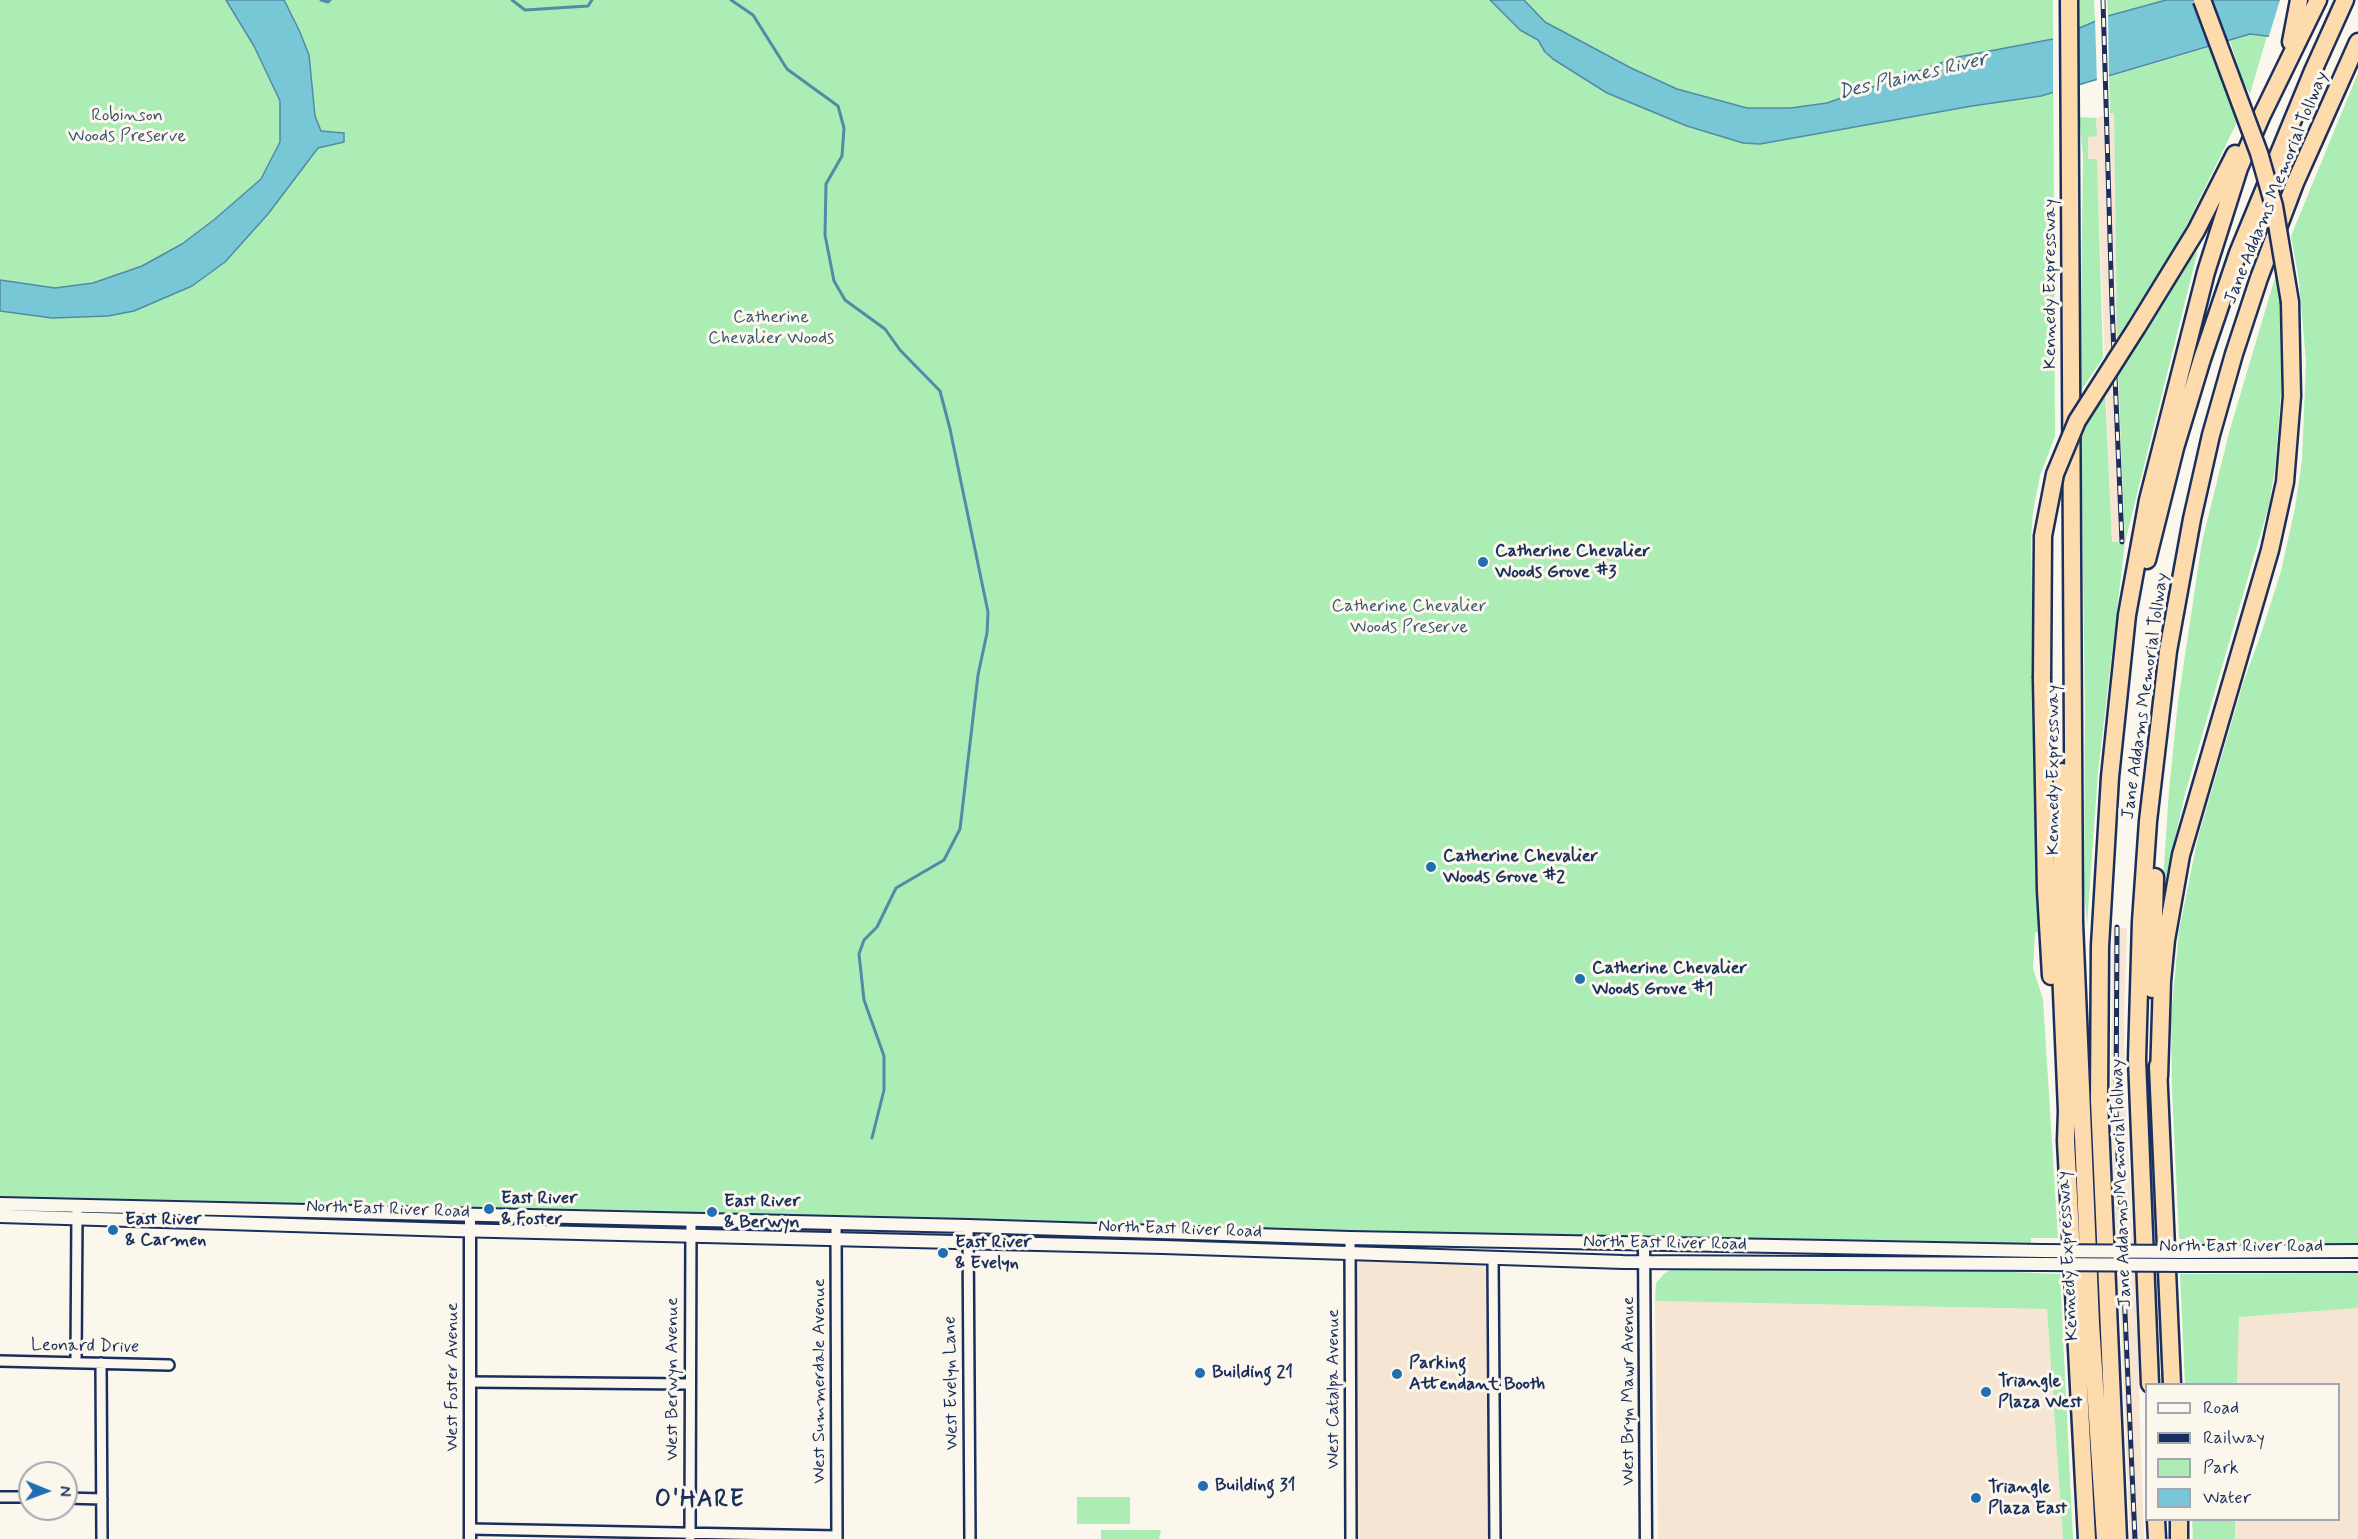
<!DOCTYPE html>
<style>
body{margin:0}
#map{position:relative;width:2358px;height:1539px;overflow:hidden;background:#fbf7ec;font-family:Mynerve,sans-serif}
canvas{display:block}
.legend{position:absolute;left:2145px;top:1383px;width:195px;height:138px;box-sizing:border-box;background:#fbf7ec;border:2px solid #a1a7b3;margin:0;padding:8px 10px;list-style:none;font-size:18px;color:#1b2f5e}
.legend li{display:flex;align-items:center;gap:12px;height:30px}
.legend b{width:30px;border:2px solid #a1a7b3}
.north{position:absolute;left:18px;top:1461px;width:60px;height:60px;box-sizing:border-box;background:#fbf7ec;border:2px solid #a1a7b3;border-radius:50%;rotate:91deg;font-size:16px;font-weight:700;line-height:24px;text-align:center;color:#1b2f5e}
.north::after{content:'';display:block;margin:auto;width:21px;height:27px;background:#1f6fb2;clip-path:polygon(50% 0,100% 100%,50% 72%,0 100%)}
</style>
<div id="map">
<canvas width="2358" height="1539"></canvas>
<ul class="legend">
<li><b style="height:8px;background:#fbf7ec"></b>Road</li>
<li><b style="height:8px;background:#1b2f5e"></b>Railway</li>
<li><b style="height:16px;background:#acedb5"></b>Park</li>
<li><b style="height:16px;background:#78c7d6"></b>Water</li>
</ul>
<div class="north">N</div>
</div>
<script>
const ctx = document.querySelector('canvas').getContext('2d');
ctx.lineJoin = 'round';
function fillPath(path, color) {
  ctx.fillStyle = color;
  ctx.fill(path, 'evenodd');
}
function toPath(rows) {
  const path = new Path2D();
  for (const r of rows) {
    path.moveTo(r[0], r[1]);
    for (let i = 2; i < r.length; i += 2) path.lineTo(r[i], r[i + 1]);
  }
  return path;
}
function stroke(path, color, width, dash) {
  ctx.strokeStyle = color;
  ctx.lineWidth = width;
  ctx.lineCap = dash ? 'butt' : 'round';
  ctx.setLineDash(dash || []);
  ctx.stroke(path);
}
function drawText(font, color, halo, rows, align = 'center') {
  ctx.font = font + ' Mynerve,sans-serif';
  ctx.lineWidth = 6;
  ctx.setLineDash([]);
  ctx.textBaseline = 'middle';
  ctx.strokeStyle = halo;
  ctx.fillStyle = color;
  for (const [text, x, y, turn = 0] of rows) {
    ctx.save();
    ctx.translate(x, y);
    ctx.rotate((+turn || 0) * Math.PI / 180);
    ctx.textAlign = isNaN(turn) ? turn : align;
    if (halo) ctx.strokeText(text, 0, 0);
    ctx.fillText(text, 0, 0);
    ctx.restore();
  }
}
fillPath(toPath([
 [2114,113,2118,370,2125,542,2112,542,2097,160,2088,159,2088,136,2097,136,2096,118],
 [2113,927,2127,928,2124,1020,2125,1097,2135,1277,2144,1539,2130,1539,2120,1300,2116,1276,2111,1100],
 [1352,1261,1493,1264,1494,1539,1353,1539],
 [1655,1301,2047,1309,2063,1539,1658,1539],
 [2358,1308,2358,1539,2235,1539,2235,1520,2338,1520,2338,1384,2237,1384,2238,1317]
]), '#f5e5d2');
fillPath(toPath([
 [0,0,226,0,254,46,280,101,280,142,261,179,215,219,182,244,142,266,93,283,55,288,0,280],
 [284,0,2053,0,2055,436,2040,476,2033,511,2031,541,2038,932,2035,933,2033,968,2043,999,2058,1238,2031,1238,2031,1244,1654,1236,1522,1237,1175,1225,0,1197,0,311,52,318,192,286,225,262,268,214,318,148,344,142,321,131,315,116,309,55,299,30],
 [2078,0,2094,0,2095,22,2079,28],
 [2107,0,2166,0,2108,16],
 [2250,34,2267,36,2250,94,2243,82,2230,41],
 [2210,47,2238,120,2178,243,2117,338,2114,113,2110,114,2109,77],
 [2358,73,2358,1245,2199,1245,2198,1239,2179,1239,2172,1090,2171,1017,2179,931,2198,837,2244,680,2261,634,2281,571,2295,508,2302,460,2306,362,2299,281,2291,236],
 [2079,117,2096,118,2097,136,2088,137,2088,159,2097,159,2103,358,2080,392,2083,156],
 [2198,250,2125,542,2098,772,2087,925,2084,891,2085,711,2081,427,2105,388,2112,542,2125,542,2118,370,2144,333,2186,262],
 [2277,271,2283,319,2283,368,2275,468,2269,505,2185,794,2162,896,2169,790,2178,702,2202,542,2230,429],
 [1675,1267,1876,1271,1944,1269,2060,1274,2073,1539,2063,1539,2047,1309,1655,1301,1656,1283,1664,1274],
 [2358,1273,2358,1308,2239,1317,2237,1384,2185,1384,2180,1274],
 [1077,1497,1130,1497,1130,1524,1077,1524],
 [2192,1520,2235,1520,2235,1539,2193,1539],
 [1101,1530,1161,1530,1159,1538,1161,1539,1101,1539]
]), '#acedb5');
const water = toPath([
 [226,0,284,0,299,30,309,55,315,116,321,131,344,133,344,142,318,148,268,214,225,262,192,286,134,311,108,316,52,318,0,311,0,280,55,288,93,283,142,266,182,244,215,219,261,179,280,142,280,101,254,46,226,0],
 [1490,0,1524,0,1545,22,1631,68,1677,89,1747,108,1791,108,1827,103,1958,57,2053,39,2108,16,2166,0,2283,0,2358,57,2267,36,2250,34,2041,96,1972,106,1760,144,1743,143,1687,126,1607,93,1553,59,1545,52,1538,40,1520,30,1490,0]
]);
fillPath(water, '#78c7d6');
stroke(water, '#538aa6', 1.5);
fillPath(toPath([
 [2280,0,2295,0,2358,16,2358,60,2268,39],
 [2108,13,2109,80,2097,83,2095,19],
 [2079,25,2079,88,2053,95,2053,36]
]), '#fbf7ec');
stroke(toPath([
 [321,0,328,2,330,0],
 [512,0,525,10,588,6,592,0],
 [731,0,753,15,787,69,838,106,844,128,842,156,826,184,825,235,834,281,845,300,885,329,900,350,940,391,950,429,988,612,987,633,978,675,960,829,944,860,896,888,877,927,864,940,859,954,864,1000,884,1056,884,1090,872,1138]
]), '#538aa6', 3);
const minor = toPath([
 [836,1223,837,1539],
 [968,1226,970,1539],
 [1350,1238,1351,1539],
 [1493,1258,1495,1539],
 [0,1361,169,1365],
 [76,1363,77,1212],
 [101,1363,102,1539],
 [470,1382,690,1384],
 [0,1497,30,1497],
 [66,1498,102,1499],
 [470,1529,837,1536],
 [690,1537,691,1220]
]);
const tertiary = toPath([
 [470,1215,470,1539],
 [1644,1243,1646,1539]
]);
const secondary = toPath([
 [0,1204,968,1226,1350,1238,2041,1251],
 [0,1216,453,1230,1163,1247,1623,1262,2042,1264],
 [2185,1252,2358,1251],
 [2186,1265,2358,1265]
]);
const motorway = toPath([
 [2069,0,2074,923,2091,1324,2105,1539],
 [2291,42,2299,0],
 [2137,327,2196,231,2235,154],
 [2147,560,2175,448,2202,359,2238,253,2313,71,2345,0],
 [2042,678,2046,890,2051,976],
 [2062,772,2061,969,2067,1111,2066,1141,2087,1539],
 [2152,989,2155,877],
 [2158,1066,2172,1384],
 [2159,1077,2162,981,2166,940,2181,855,2270,550,2285,482,2292,396,2290,302],
 [2150,1384,2137,1059,2141,922,2148,821,2168,651,2192,519,2211,435,2234,354,2259,278,2295,183,2358,42],
 [2156,1520,2157,1539],
 [2179,1520,2179,1539],
 [2118,1539,2099,1100,2100,946,2110,777,2127,615,2148,500,2206,272,2239,168,2261,117,2318,0]
]);
stroke(minor, '#1b2f5e', 14);
stroke(tertiary, '#1b2f5e', 15);
stroke(secondary, '#1b2f5e', 16);
stroke(motorway, '#1b2f5e', 21);
stroke(minor, '#fbf7ec', 9);
stroke(tertiary, '#fbf7ec', 10);
stroke(secondary, '#fbf7ec', 12);
stroke(motorway, '#fedbac', 16);
const rail = toPath([
 [2103,0,2112,306,2122,542],
 [2117,927,2116,1110,2135,1539]
]);
stroke(rail, '#1b2f5e', 5);
stroke(rail, '#fbf7ec', 3, [9]);
const secondaryBridge = toPath([
 [2041,1251,2185,1252],
 [2042,1264,2186,1265]
]);
const motorwayBridge = toPath([
 [2202,0,2259,153,2274,206,2290,302],
 [2042,678,2043,536,2055,474,2077,421,2137,327]
]);
stroke(secondaryBridge, '#1b2f5e', 16, []);
stroke(motorwayBridge, '#1b2f5e', 21, []);
stroke(secondaryBridge, '#fbf7ec', 12);
stroke(motorwayBridge, '#fedbac', 16);
for (const [x, y, r, color] of [
 [1483,562,6,"#1f6fb2"],
 [1431,867,6,"#1f6fb2"],
 [1580,979,6,"#1f6fb2"],
 [489,1209,6,"#1f6fb2"],
 [712,1212,6,"#1f6fb2"],
 [113,1230,6,"#1f6fb2"],
 [943,1253,6,"#1f6fb2"],
 [1200,1373,6,"#1f6fb2"],
 [1397,1374,6,"#1f6fb2"],
 [1986,1392,6,"#1f6fb2"],
 [1203,1486,6,"#1f6fb2"],
 [1976,1498,6,"#1f6fb2"]
]) {
  const dot = new Path2D();
  dot.arc(x, y, r, 0, 2 * Math.PI);
  ctx.fillStyle = color;
  ctx.fill(dot);
  stroke(dot, '#fbf7ec', 2);
}
drawText('18px', '#38556f', '#fbf7ec', [
 ["Robinson",127,116],
 ["Woods Preserve",127,137],
 ["Catherine",771,318],
 ["Chevalier Woods",771,339],
 ["Catherine Chevalier",1409,607],
 ["Woods Preserve",1409,628]
]);
drawText('18px', '#1b2f5e', '#fbf7ec', [
 ["Jane Addams Memorial Tollway",2277,188,-68],
 ["Kennedy Expressway",2051,284,-90],
 ["Jane Addams Memorial Tollway",2146,696,-82],
 ["Kennedy Expressway",2054,770,-90],
 ["Jane Addams Memorial Tollway",2122,1183,-92],
 ["North East River Road",388,1210,2],
 ["North East River Road",1180,1230,2],
 ["North East River Road",1665,1244,1],
 ["North East River Road",2241,1247],
 ["Kennedy Expressway",2069,1256,-93],
 ["Leonard Drive",85,1347,1],
 ["West Foster Avenue",453,1377,-90],
 ["West Berwyn Avenue",673,1379,-90],
 ["West Summerdale Avenue",820,1381,-90],
 ["West Evelyn Lane",952,1383,-91],
 ["West Catalpa Avenue",1334,1389,-90],
 ["West Bryn Mawr Avenue",1629,1391,-90]
]);
drawText('bold 18px', '#1b2f5e', '#fbf7ec', [
 ["Catherine Chevalier",1495,552],
 ["Woods Grove #3",1495,573],
 ["Catherine Chevalier",1443,857],
 ["Woods Grove #2",1443,878],
 ["Catherine Chevalier",1592,969],
 ["Woods Grove #1",1592,990],
 ["East River",501,1199],
 ["& Foster",501,1220],
 ["East River",724,1202],
 ["& Berwyn",724,1223],
 ["East River",125,1220],
 ["& Carmen",125,1241],
 ["East River",955,1243],
 ["& Evelyn",955,1264],
 ["Parking",1409,1364],
 ["Attendant Booth",1409,1385],
 ["Building 21",1212,1373],
 ["Triangle",1998,1382],
 ["Plaza West",1998,1403],
 ["Building 31",1215,1486],
 ["Triangle",1988,1488],
 ["Plaza East",1988,1509]
], 'left');
drawText('italic 20px', '#32557c', '#fbf7ec', [
 ["Des Plaines River",1913,77,-13]
]);
ctx.letterSpacing = '1.5px';
drawText('bold 24px', '#1b2f5e', '#fbf7ec', [
 ["O'HARE",700,1501]
]);
ctx.letterSpacing = '0px';
</script>
